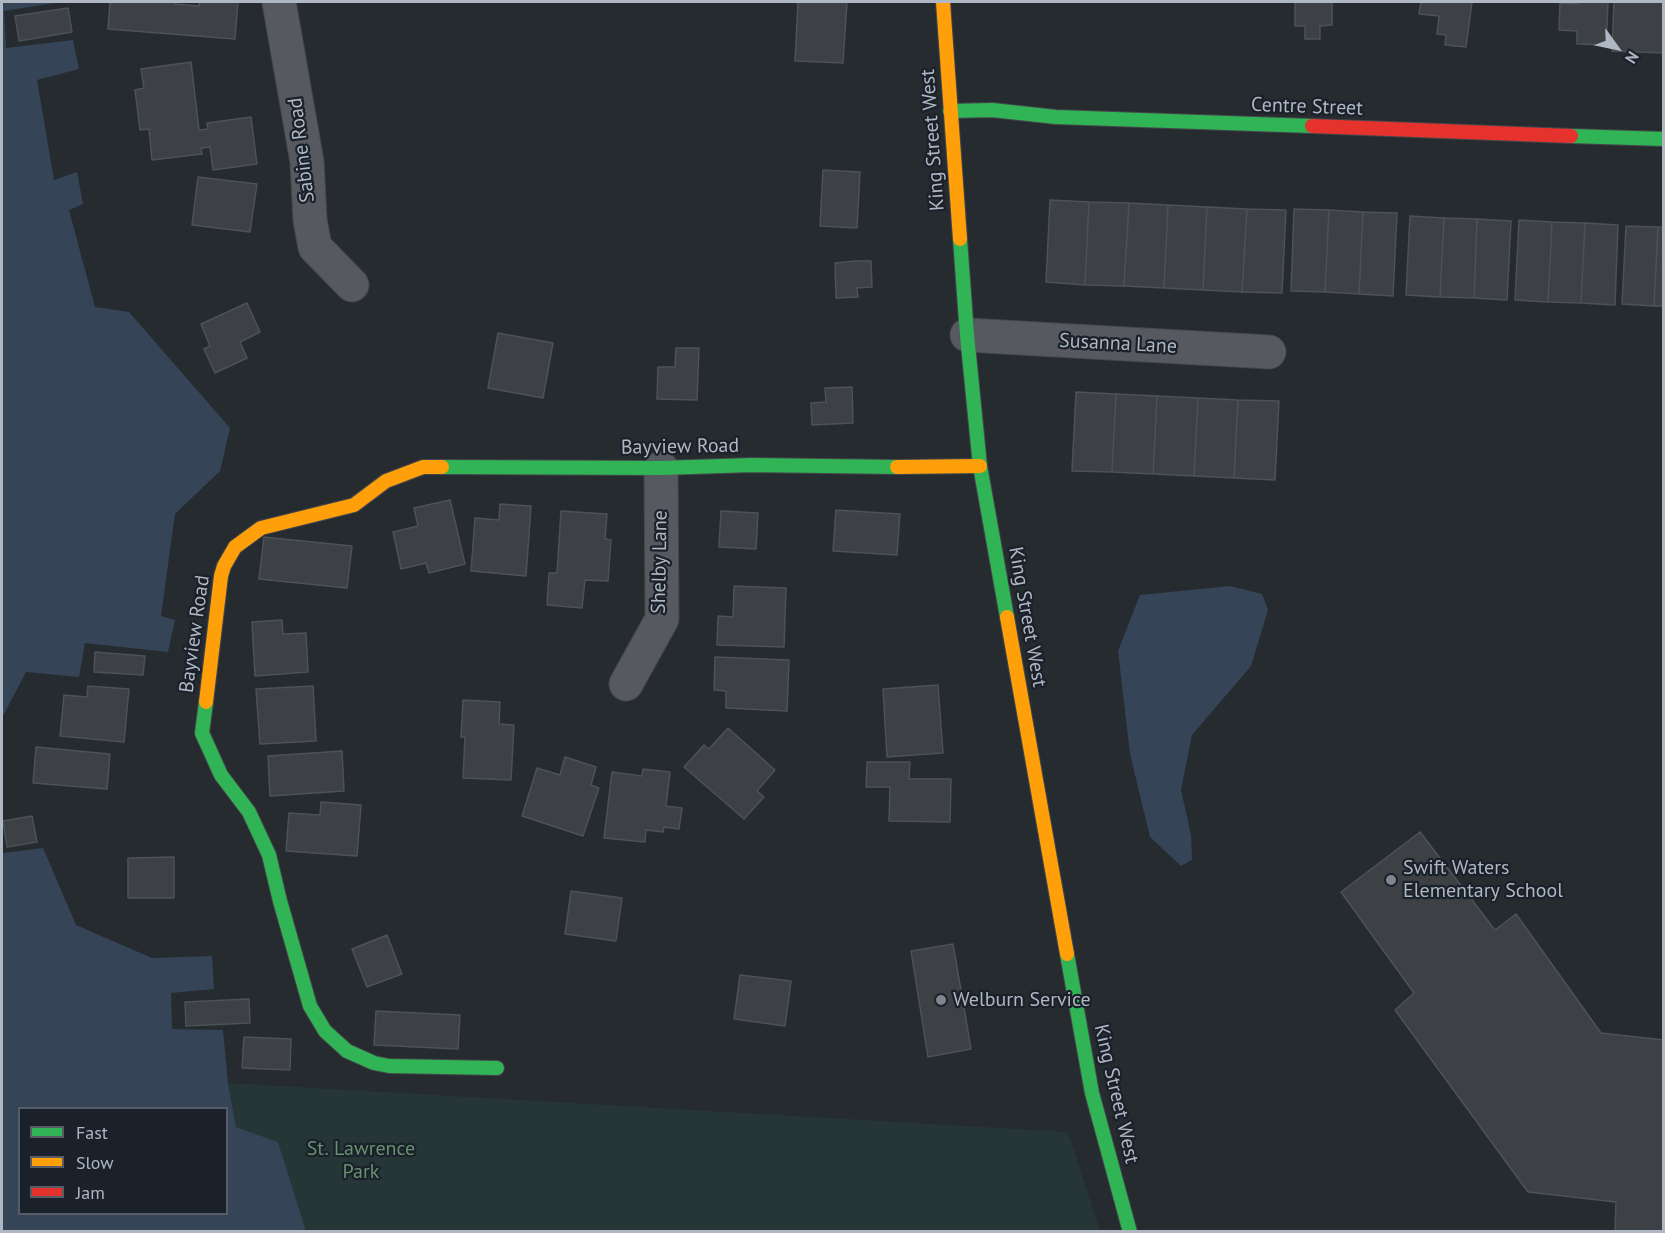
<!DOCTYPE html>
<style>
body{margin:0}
#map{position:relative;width:1665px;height:1233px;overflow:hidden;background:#262b30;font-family:"PT Sans",sans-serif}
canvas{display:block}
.frame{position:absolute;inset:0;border:3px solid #afb7c2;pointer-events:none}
.legend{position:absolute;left:18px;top:1107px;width:210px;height:108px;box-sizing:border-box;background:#1a212a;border:2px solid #565d67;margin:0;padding:8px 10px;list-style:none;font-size:18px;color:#afb7c2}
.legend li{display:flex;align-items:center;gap:12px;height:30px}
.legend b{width:30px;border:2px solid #565d67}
.north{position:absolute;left:1587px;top:18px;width:60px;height:60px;-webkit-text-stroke:4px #1a212a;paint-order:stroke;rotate:123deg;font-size:16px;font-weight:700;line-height:24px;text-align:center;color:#afb7c2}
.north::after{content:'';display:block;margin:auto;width:21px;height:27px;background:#afb7c2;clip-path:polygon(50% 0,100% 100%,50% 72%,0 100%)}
</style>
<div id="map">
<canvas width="1665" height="1233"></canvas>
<div class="frame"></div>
<ul class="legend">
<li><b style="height:8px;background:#30b455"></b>Fast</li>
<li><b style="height:8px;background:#ff9f0a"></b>Slow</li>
<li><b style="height:8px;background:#e5322d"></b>Jam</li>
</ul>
<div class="north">N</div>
</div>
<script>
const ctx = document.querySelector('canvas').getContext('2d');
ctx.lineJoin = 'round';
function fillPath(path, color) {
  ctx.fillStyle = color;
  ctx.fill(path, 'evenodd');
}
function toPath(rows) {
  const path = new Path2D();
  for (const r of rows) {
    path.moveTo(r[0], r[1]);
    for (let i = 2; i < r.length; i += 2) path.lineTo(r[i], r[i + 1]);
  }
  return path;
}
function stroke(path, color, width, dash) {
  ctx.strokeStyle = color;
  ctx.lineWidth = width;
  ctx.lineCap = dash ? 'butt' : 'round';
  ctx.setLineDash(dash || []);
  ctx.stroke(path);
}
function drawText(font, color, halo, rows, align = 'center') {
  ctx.font = font + ' "PT Sans",sans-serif';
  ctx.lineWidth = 4.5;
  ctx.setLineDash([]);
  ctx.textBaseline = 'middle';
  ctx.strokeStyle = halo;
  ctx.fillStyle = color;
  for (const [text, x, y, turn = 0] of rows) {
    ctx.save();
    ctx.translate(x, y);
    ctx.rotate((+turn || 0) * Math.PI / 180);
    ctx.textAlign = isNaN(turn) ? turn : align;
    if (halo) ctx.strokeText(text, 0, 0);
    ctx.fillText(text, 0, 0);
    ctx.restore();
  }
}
fillPath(toPath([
 [228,1083,1068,1132,1100,1231,306,1231,278,1142,236,1127]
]), '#263637');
fillPath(toPath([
 [2,2,55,2,55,3,4,11,6,48,73,40,79,69,37,80,54,180,77,172,83,204,69,210,95,307,129,312,230,428,220,471,175,514,161,616,175,620,168,652,85,643,79,677,26,672,2,718],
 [1230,586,1262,594,1268,610,1251,666,1192,735,1181,790,1191,835,1192,860,1181,866,1150,837,1130,754,1118,651,1140,595],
 [2,845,3,853,43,848,76,925,152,958,212,956,214,989,171,993,172,1029,223,1030,228,1083,236,1127,278,1142,306,1231,2,1231],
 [20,1108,226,1108,226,1214,20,1214]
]), '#354457');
const building = toPath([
 [110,2,175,2,175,4,199,6,199,2,238,2,235,39,108,29,110,2],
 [798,2,847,2,843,63,795,61,798,2],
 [1295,2,1332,2,1332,25,1320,26,1320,39,1305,39,1305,26,1295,26,1295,2],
 [1421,2,1472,2,1466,47,1445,45,1446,35,1437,34,1439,16,1419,14,1421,2],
 [1579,2,1608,2,1606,45,1577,44,1577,31,1559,30,1560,3,1579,4,1579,2],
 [1614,2,1664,2,1664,53,1612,51,1614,2],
 [68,8,72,32,19,41,15,16,68,8],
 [191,62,199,130,208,129,207,123,251,117,257,164,213,170,210,147,201,148,202,154,152,160,149,129,140,130,135,90,144,88,141,69,191,62],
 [823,170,860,172,857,228,820,226,823,170],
 [198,177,257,184,250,232,192,225,198,177],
 [1050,200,1089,202,1085,285,1046,282,1050,200],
 [1089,202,1129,203,1124,286,1085,285,1089,202],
 [1129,203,1168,205,1164,288,1124,286,1129,203],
 [1168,205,1207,207,1203,290,1164,288,1168,205],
 [1207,207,1247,209,1242,292,1203,290,1207,207],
 [1247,209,1286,210,1282,293,1242,292,1247,209],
 [1294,209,1329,210,1325,292,1291,291,1294,209],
 [1329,210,1363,212,1359,294,1325,292,1329,210],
 [1363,212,1397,213,1393,296,1359,294,1363,212],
 [1410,216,1444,218,1440,297,1406,295,1410,216],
 [1444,218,1477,219,1474,298,1440,297,1444,218],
 [1477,219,1511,221,1507,300,1474,298,1477,219],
 [1519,220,1552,222,1548,302,1515,300,1519,220],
 [1552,222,1585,223,1581,303,1548,302,1552,222],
 [1585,223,1618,225,1615,305,1581,303,1585,223],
 [1626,226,1658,227,1654,306,1622,304,1626,226],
 [1658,227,1664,227,1664,306,1654,306,1658,227],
 [856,261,871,261,872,287,857,288,858,297,836,298,835,263,856,261],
 [247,303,260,332,240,342,247,358,215,373,204,349,210,346,201,324,247,303],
 [498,333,553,343,543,398,488,388,498,333],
 [676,348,699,348,697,400,657,399,658,367,675,367,676,348],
 [852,387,853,423,812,425,811,403,826,402,825,388,852,387],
 [1076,392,1116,394,1112,472,1072,471,1076,392],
 [1116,394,1157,396,1153,474,1112,472,1116,394],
 [1157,396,1198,398,1194,476,1153,474,1157,396],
 [1198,398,1238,400,1234,478,1194,476,1198,398],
 [1238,400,1279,401,1275,480,1234,478,1238,400],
 [450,500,465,564,429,573,426,563,401,569,393,532,418,526,414,508,450,500],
 [500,504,531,506,526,576,471,571,475,518,499,520,500,504],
 [836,510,900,514,897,555,833,551,836,510],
 [561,511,607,514,605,539,611,540,608,581,585,580,582,608,547,605,549,573,557,573,561,511],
 [721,511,758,513,756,549,719,547,721,511],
 [264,537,352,546,347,588,259,579,264,537],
 [734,586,786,588,784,647,717,645,718,616,733,617,734,586],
 [282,620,283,634,306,633,308,672,255,676,252,622,282,620],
 [95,652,145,656,143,675,94,672,95,652],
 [715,657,789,660,787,711,726,708,726,691,714,690,715,657],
 [938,685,943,753,887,757,883,689,938,685],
 [88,686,129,689,124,742,60,736,64,695,87,697,88,686],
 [313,686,316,741,260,744,256,689,313,686],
 [463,700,500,702,499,724,514,725,511,780,463,778,465,737,461,737,463,700],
 [728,728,775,770,757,791,764,797,744,819,684,767,704,745,709,749,728,728],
 [36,747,110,754,107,789,33,783,36,747],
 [342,751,344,791,270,796,268,756,342,751],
 [565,757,596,767,591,785,599,788,583,836,522,816,537,768,560,775,565,757],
 [867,762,910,762,909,779,951,779,950,822,889,821,890,787,866,787,867,762],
 [643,769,670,772,666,806,682,808,679,829,664,827,663,832,646,830,645,842,604,838,612,772,642,776,643,769],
 [321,802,361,805,357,856,286,851,289,813,320,815,321,802],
 [32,816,37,842,7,847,3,821,32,816],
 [1420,832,1495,930,1516,914,1601,1033,1664,1040,1664,1232,1615,1232,1616,1202,1528,1192,1395,1010,1414,993,1341,892,1420,832],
 [174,857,174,898,128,898,128,858,174,857],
 [571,891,622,898,616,941,565,934,571,891],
 [387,935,402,974,367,987,352,949,387,935],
 [953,944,971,1049,928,1057,911,951,953,944],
 [740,975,791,981,785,1026,734,1019,740,975],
 [249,999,250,1023,186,1026,185,1002,249,999],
 [376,1011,460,1015,458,1049,374,1045,376,1011],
 [244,1037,291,1039,290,1070,242,1068,244,1037]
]);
fillPath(building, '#3d4145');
stroke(building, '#4d5258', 1.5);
const street = toPath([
 [279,2,307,162,310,220,315,247,352,285],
 [967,335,1269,352],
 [626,684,662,619,661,468]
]);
const fast = toPath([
 [950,111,992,110,1056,117,1312,126],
 [1571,136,1664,139],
 [960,239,967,335,980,466,1007,617],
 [442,467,661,468,752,465,897,467],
 [206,702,202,733,221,775,249,812,269,855,280,901,310,1006,325,1031,347,1051,374,1063,389,1066,497,1068],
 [1067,954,1092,1093,1130,1232]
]);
const slow = toPath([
 [943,2,960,239],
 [897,467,980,466],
 [1007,617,1067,954],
 [206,702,221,576,224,566,235,547,261,528,354,505,386,481,423,467,442,467]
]);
const jam = toPath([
 [1312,126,1571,136]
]);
stroke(street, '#44474b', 35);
stroke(fast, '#44474b', 16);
stroke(slow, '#44474b', 16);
stroke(jam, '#44474b', 16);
stroke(street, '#56595f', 33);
stroke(fast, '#30b455', 14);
stroke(slow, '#ff9f0a', 14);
stroke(jam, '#e5322d', 14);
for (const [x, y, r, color] of [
 [1391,880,6,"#7f868f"],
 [941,1000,6,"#7f868f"]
]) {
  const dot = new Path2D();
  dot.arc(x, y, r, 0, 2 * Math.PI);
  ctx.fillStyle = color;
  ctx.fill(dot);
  stroke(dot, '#1a212a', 2);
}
drawText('20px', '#afb7c2', '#1a212a', [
 ["Centre Street",1307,107,2],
 ["King Street West",933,140,-94],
 ["Sabine Road",302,150,-97],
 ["Susanna Lane",1118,344,3],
 ["Bayview Road",680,447,-1],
 ["Shelby Lane",660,562,-89],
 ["King Street West",1027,617,80],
 ["Bayview Road",195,634,-82],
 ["King Street West",1116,1094,77]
]);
drawText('20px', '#afb7c2', '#1a212a', [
 ["Swift Waters",1403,868],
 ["Elementary School",1403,891],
 ["Welburn Service",953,1000]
], 'left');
drawText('20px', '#699170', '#1a212a', [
 ["St. Lawrence",361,1149],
 ["Park",361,1172]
]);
</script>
